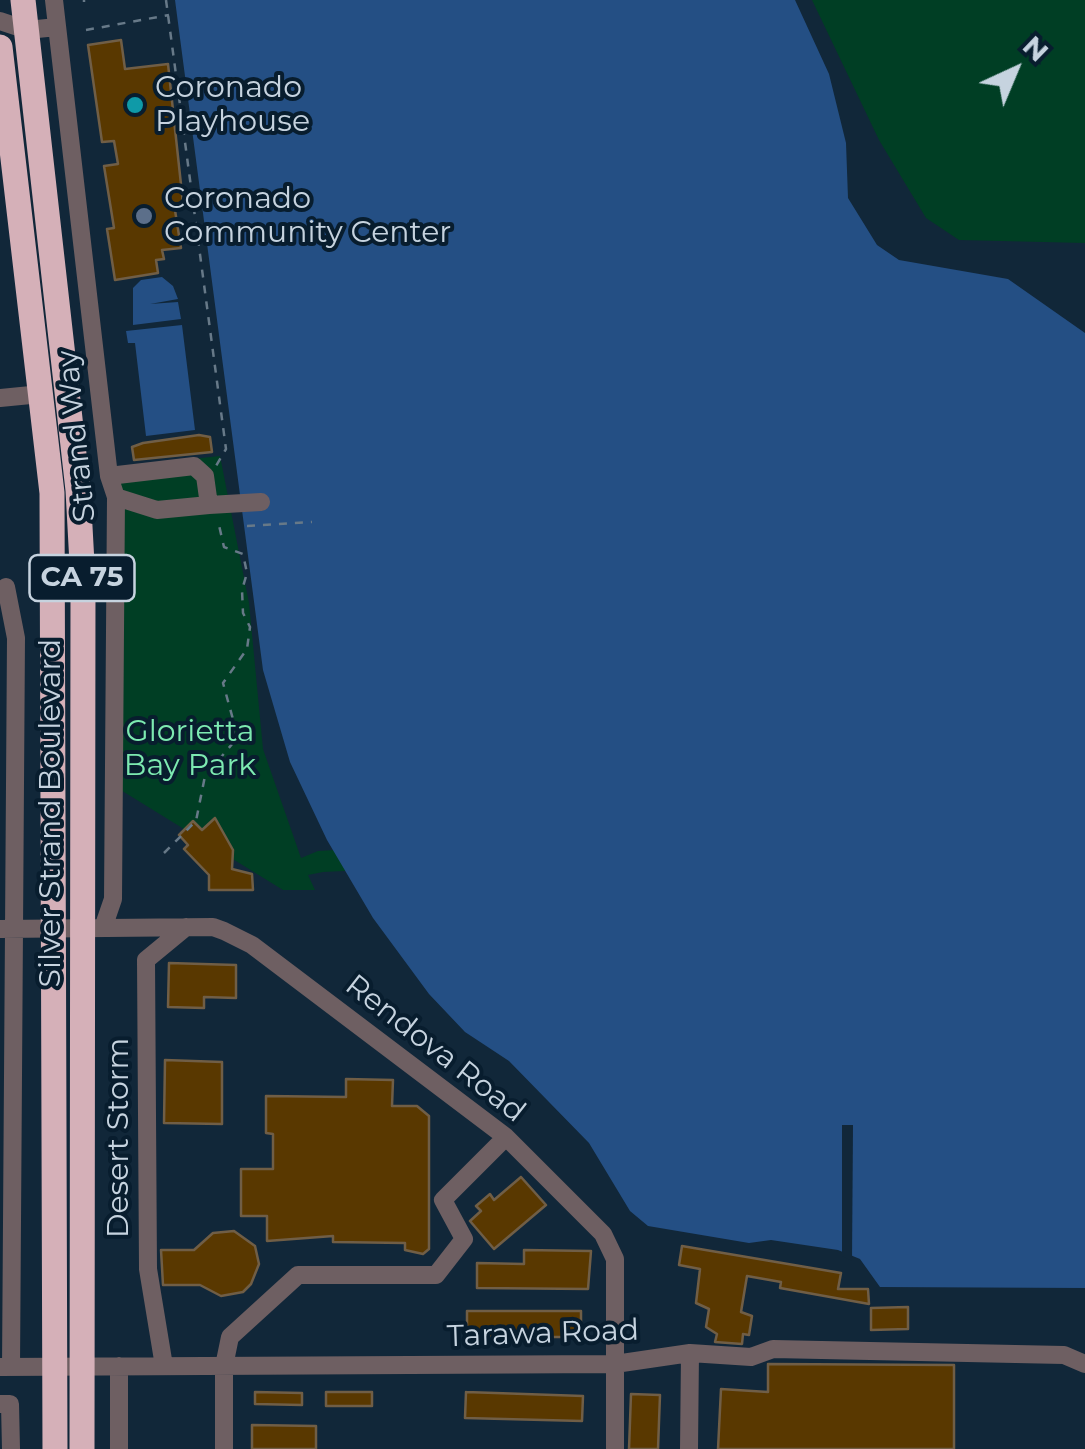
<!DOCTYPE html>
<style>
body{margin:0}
#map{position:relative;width:1085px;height:1449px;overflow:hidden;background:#112739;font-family:Montserrat,sans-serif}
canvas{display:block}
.north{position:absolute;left:965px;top:20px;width:100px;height:100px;-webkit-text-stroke:8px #081d2e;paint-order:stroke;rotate:44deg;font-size:28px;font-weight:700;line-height:40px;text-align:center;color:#c6d3df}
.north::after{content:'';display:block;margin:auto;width:35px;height:45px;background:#c6d3df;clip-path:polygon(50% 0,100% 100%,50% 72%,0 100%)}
</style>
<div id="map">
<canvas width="1085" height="1449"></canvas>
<div class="north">N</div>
</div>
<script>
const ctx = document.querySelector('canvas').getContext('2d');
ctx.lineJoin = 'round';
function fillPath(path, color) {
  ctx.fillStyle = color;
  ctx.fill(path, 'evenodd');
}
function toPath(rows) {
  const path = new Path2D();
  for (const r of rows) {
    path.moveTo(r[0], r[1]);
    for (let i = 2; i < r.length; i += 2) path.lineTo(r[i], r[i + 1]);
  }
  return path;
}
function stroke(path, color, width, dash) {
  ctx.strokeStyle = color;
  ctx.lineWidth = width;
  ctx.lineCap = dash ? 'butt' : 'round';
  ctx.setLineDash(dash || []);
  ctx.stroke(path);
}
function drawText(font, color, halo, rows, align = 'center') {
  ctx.font = font + ' Montserrat,sans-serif';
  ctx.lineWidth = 8;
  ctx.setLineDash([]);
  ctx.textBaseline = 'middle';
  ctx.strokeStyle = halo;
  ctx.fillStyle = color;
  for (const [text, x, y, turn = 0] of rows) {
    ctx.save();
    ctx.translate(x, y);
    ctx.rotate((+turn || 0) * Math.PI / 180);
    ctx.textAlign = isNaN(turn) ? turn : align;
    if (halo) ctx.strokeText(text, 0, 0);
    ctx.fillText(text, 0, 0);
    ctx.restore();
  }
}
fillPath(toPath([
 [812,0,1085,0,1085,243,959,240,926,218,879,140],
 [220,456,249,603,263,749,301,858,318,851,404,846,405,868,323,872,308,875,315,890,283,890,119,789,115,467]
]), '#003e24');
fillPath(toPath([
 [175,0,795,0,829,74,846,143,848,198,877,245,899,260,1008,279,1085,333,1085,1288,880,1287,860,1259,838,1250,771,1240,749,1243,648,1226,630,1211,589,1143,509,1061,465,1032,429,994,373,918,327,840,290,762,263,670],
 [162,277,173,286,178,299,150,304,178,302,181,319,133,325,133,288,141,280],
 [182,325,195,430,146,436,135,343,128,343,126,331]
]), '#244f84');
fillPath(toPath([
 [842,1125,853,1125,852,1261,842,1256]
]), '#112739');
const building = toPath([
 [121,40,125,69,168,64,183,203,174,204,181,248,162,250,164,259,156,260,158,273,115,280,107,229,114,228,104,166,118,164,114,141,102,142,88,45,121,40],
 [199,435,210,437,212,452,134,460,132,447,143,443,199,435],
 [215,818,233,850,232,869,252,874,253,890,209,890,209,875,184,849,188,845,179,835,193,821,202,830,215,818],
 [169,963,236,965,236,998,204,997,204,1008,168,1007,169,963],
 [165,1060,222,1062,222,1124,164,1123,165,1060],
 [346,1079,393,1080,392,1106,417,1106,429,1116,429,1249,423,1254,405,1250,405,1243,333,1242,333,1236,267,1241,267,1216,241,1216,241,1169,273,1169,273,1134,266,1133,266,1096,346,1097,346,1079],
 [521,1177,546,1205,494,1249,470,1221,481,1211,476,1206,490,1194,494,1200,521,1177],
 [234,1231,255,1246,259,1264,251,1284,243,1292,221,1296,200,1285,163,1285,161,1250,194,1250,213,1233,234,1231],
 [682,1246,841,1273,838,1289,868,1289,869,1304,780,1288,781,1282,747,1276,741,1312,752,1316,749,1335,743,1334,742,1344,715,1342,717,1334,706,1327,709,1309,696,1303,700,1269,679,1265,682,1246],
 [524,1250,591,1251,588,1289,477,1288,477,1263,524,1264,524,1250],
 [908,1307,908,1329,871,1330,871,1308,908,1307],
 [467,1311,581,1311,581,1337,467,1337,467,1311],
 [768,1364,954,1365,954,1449,718,1449,721,1389,768,1392,768,1364],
 [255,1392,302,1393,302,1405,255,1404,255,1392],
 [326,1392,372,1392,372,1406,326,1406,326,1392],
 [466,1392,583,1396,582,1421,465,1418,466,1392],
 [631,1394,660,1395,658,1449,629,1449,631,1394],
 [252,1425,316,1426,316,1449,252,1449,252,1425]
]);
fillPath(building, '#593800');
stroke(building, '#705e46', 2.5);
stroke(toPath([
 [84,0,84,2],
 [166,0,226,449,216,466],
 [86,30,169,15],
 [247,526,312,522],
 [164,853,196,821,205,776,233,743,234,723,223,683,247,649,250,627,243,613,242,590,247,573,243,554,224,547,218,521]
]), '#677988', 2.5, [8, 8]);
stroke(toPath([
 [54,0,109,476,116,497,113,899,103,928],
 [0,21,27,30,57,27],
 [0,398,41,394],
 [109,476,194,466,205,476,209,505,157,510,116,497],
 [209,505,261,502],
 [6,587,16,638,11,1367],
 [0,929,213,927,224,931,252,945,506,1137,603,1234,615,1259,615,1449],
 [119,1366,119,1449],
 [164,1366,148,1269,146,960,186,927],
 [0,1367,615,1364,690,1353,751,1357,773,1349,1064,1355,1085,1364],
 [0,1404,10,1404,11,1449],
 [224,1449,224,1366,230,1337,298,1275,436,1275,464,1239,443,1200,506,1137],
 [689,1449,690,1353]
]), '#6e5f62', 18);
stroke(toPath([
 [23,0,78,490,83,582,82,1449],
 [0,47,52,493,55,1449]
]), '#d5b0b8', 25);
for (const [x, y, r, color] of [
 [135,105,10,"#0f9aa8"],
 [144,216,10,"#5c6f8a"]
]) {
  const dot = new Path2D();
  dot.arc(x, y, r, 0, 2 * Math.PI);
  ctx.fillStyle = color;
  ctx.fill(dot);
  stroke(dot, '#081d2e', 4);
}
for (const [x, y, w] of [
 [82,578,105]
]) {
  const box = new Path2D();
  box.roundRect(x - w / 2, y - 23, w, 46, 8);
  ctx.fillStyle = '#081d2e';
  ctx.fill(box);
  stroke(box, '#c6d3df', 2.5);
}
drawText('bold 28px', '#c6d3df', null, [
 ["CA 75",82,578]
]);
drawText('30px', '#c6d3df', '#081d2e', [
 ["Coronado",155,88],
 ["Playhouse",155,122],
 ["Coronado",164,199],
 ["Community Center",164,233]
], 'left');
drawText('30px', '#c6d3df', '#081d2e', [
 ["Strand Way",77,436,-96],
 ["Silver Strand Boulevard",51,813,-90],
 ["Rendova Road",435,1049,38],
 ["Desert Storm",119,1138,-90],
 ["Tarawa Road",543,1334,-2]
]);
drawText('30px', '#7deab1', '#081d2e', [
 ["Glorietta",190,732],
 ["Bay Park",190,766]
]);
</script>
